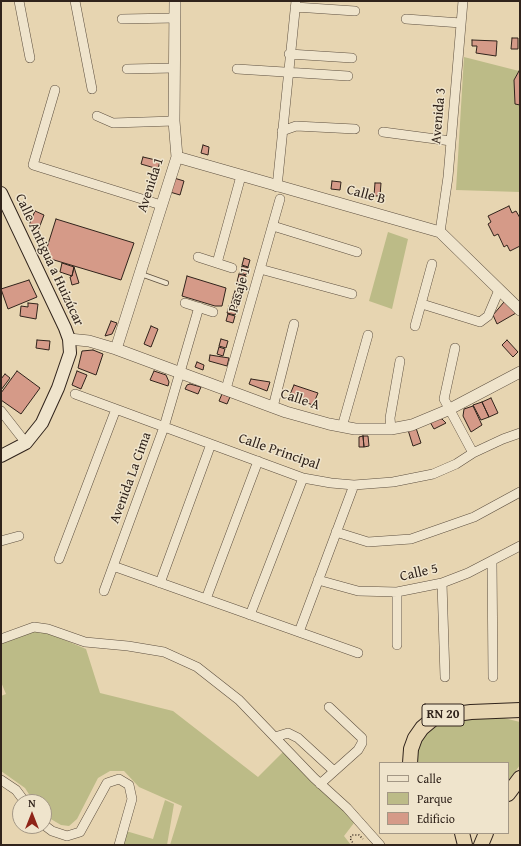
<!DOCTYPE html>
<meta charset="utf-8">
<style>
body{margin:0}
#map{position:relative;width:521px;height:846px;overflow:hidden;background:#e7d5b1;font-family:"Gentium Book Plus",serif}
canvas{display:block}
.frame{position:absolute;inset:0;border:2px solid #30231b;pointer-events:none}
.legend{position:absolute;left:379px;top:762px;width:130px;height:72px;box-sizing:border-box;background:#efe4cc;border:1px solid #a39785;margin:0;padding:5px 7px;list-style:none;font-size:12px;color:#30231b}
.legend li{display:flex;align-items:center;gap:8px;height:20px}
.legend b{width:20px;border:1px solid #a39785}
.north{position:absolute;left:12px;top:794px;width:40px;height:40px;box-sizing:border-box;background:#efe4cc;border:1px solid #a39785;border-radius:50%;rotate:0deg;font-size:11px;font-weight:700;line-height:16px;text-align:center;color:#30231b}
.north::after{content:'';display:block;margin:auto;width:14px;height:18px;background:#8f2418;clip-path:polygon(50% 0,100% 100%,50% 72%,0 100%)}
</style>
<div id="map">
<canvas width="521" height="846"></canvas>
<div class="frame"></div>
<ul class="legend">
<li><b style="height:5px;background:#efe4cc"></b>Calle</li>
<li><b style="height:11px;background:#bcbb87"></b>Parque</li>
<li><b style="height:11px;background:#d59a88"></b>Edificio</li>
</ul>
<div class="north">N</div>
</div>
<script>
const ctx = document.querySelector('canvas').getContext('2d');
ctx.lineJoin = 'round';
function fillPath(path, color) {
  ctx.fillStyle = color;
  ctx.fill(path, 'evenodd');
}
function toPath(rows) {
  const path = new Path2D();
  for (const r of rows) {
    path.moveTo(r[0], r[1]);
    for (let i = 2; i < r.length; i += 2) path.lineTo(r[i], r[i + 1]);
  }
  return path;
}
function stroke(path, color, width, dash) {
  ctx.strokeStyle = color;
  ctx.lineWidth = width;
  ctx.lineCap = dash ? 'butt' : 'round';
  ctx.setLineDash(dash || []);
  ctx.stroke(path);
}
function drawText(font, color, halo, rows, align = 'center') {
  ctx.font = font + ' "Gentium Book Plus",serif';
  ctx.lineWidth = 3;
  ctx.setLineDash([]);
  ctx.textBaseline = 'middle';
  ctx.strokeStyle = halo;
  ctx.fillStyle = color;
  for (const [text, x, y, turn = 0] of rows) {
    ctx.save();
    ctx.translate(x, y);
    ctx.rotate((+turn || 0) * Math.PI / 180);
    ctx.textAlign = isNaN(turn) ? turn : align;
    if (halo) ctx.strokeText(text, 0, 0);
    ctx.fillText(text, 0, 0);
    ctx.restore();
  }
}
fillPath(toPath([
 [464,57,519,71,514,80,515,104,520,105,520,192,456,190],
 [388,232,408,239,392,309,369,301],
 [33,629,48,633,86,649,100,693,173,711,258,777,286,749,357,819,344,836,351,845,170,845,182,806,139,787,124,771,110,771,98,778,77,819,69,826,61,825,44,815,44,802,34,802,25,788,1,771,1,696,6,694,1,682,1,644],
 [500,717,520,722,520,765,508,781,508,763,417,763,416,756,420,737,435,725,446,720],
 [165,800,174,804,167,845,121,845,126,831,153,839]
]), '#bcbb87');
const building = toPath([
 [512,38,518,38,518,49,511,49,512,38],
 [472,40,497,41,496,56,476,53,477,46,472,46,472,40],
 [519,71,520,71,520,105,515,104,514,80,519,71],
 [203,145,209,147,208,155,201,153,203,145],
 [143,157,160,161,158,169,141,164,143,157],
 [174,178,184,181,180,195,170,192,174,178],
 [332,181,341,182,340,190,331,189,332,181],
 [375,183,381,183,380,196,374,196,375,183],
 [509,206,512,213,516,211,520,218,520,246,510,251,507,245,504,247,498,234,494,236,488,224,491,222,488,216,509,206],
 [35,211,44,215,35,239,29,225,35,211],
 [56,219,134,243,121,280,44,257,56,219],
 [244,258,250,260,248,267,242,265,244,258],
 [62,263,74,267,72,276,60,272,62,263],
 [242,266,249,268,246,275,240,273,242,266],
 [74,267,79,283,72,285,70,277,72,276,74,267],
 [239,274,246,276,244,284,237,282,239,274],
 [187,276,226,288,222,306,215,306,182,296,187,276],
 [29,280,37,297,8,309,1,289,29,280],
 [235,291,241,293,240,299,233,297,235,291],
 [233,298,240,300,237,307,231,305,233,298],
 [504,302,516,313,497,324,493,315,504,302],
 [28,303,38,304,36,319,20,316,21,306,28,307,28,303],
 [229,306,237,308,235,315,227,313,229,306],
 [228,314,235,316,233,323,226,321,228,314],
 [111,321,117,323,112,334,105,336,111,321],
 [151,326,158,329,151,347,144,344,151,326],
 [221,339,228,341,226,348,219,346,221,339],
 [37,340,50,341,49,350,36,348,37,340],
 [507,340,518,352,513,357,502,345,507,340],
 [219,347,225,349,223,356,217,354,219,347],
 [93,350,103,354,96,375,78,368,82,351,93,350],
 [210,355,229,358,227,366,209,361,210,355],
 [197,362,204,365,203,370,195,367,197,362],
 [17,371,40,388,21,414,1,400,1,393,17,371],
 [77,371,87,375,81,389,72,385,77,371],
 [154,371,166,375,169,382,168,386,150,380,154,371],
 [5,374,10,378,1,390,1,379,5,374],
 [251,379,270,382,267,391,249,384,251,379],
 [190,384,201,387,198,394,185,389,187,385,190,384],
 [294,385,318,393,313,405,289,397,294,385],
 [222,394,230,397,227,404,219,401,222,394],
 [491,398,498,413,489,417,482,402,491,398],
 [482,402,489,417,481,420,473,405,482,402],
 [473,406,482,425,471,432,463,416,464,409,473,406],
 [438,418,442,419,446,423,434,429,430,422,438,418],
 [416,428,421,443,413,446,408,430,416,428],
 [363,436,364,447,359,447,359,437,363,436],
 [363,436,368,436,369,446,364,447,363,436]
]);
fillPath(building, '#d59a88');
stroke(building, '#30231b', 1);
const service = toPath([
 [141,274,166,283]
]);
const minor = toPath([
 [19,1,30,58],
 [75,1,92,89],
 [295,7,355,11],
 [122,19,175,18],
 [406,19,461,23],
 [289,54,352,58],
 [127,69,174,68],
 [237,69,348,76],
 [55,90,33,165,161,205],
 [97,116,113,123,174,121],
 [282,131,296,126,355,129],
 [383,132,451,141],
 [277,187,296,1],
 [273,226,357,252],
 [440,232,448,177,463,1],
 [198,257,232,268],
 [217,263,241,176],
 [260,269,352,294],
 [185,303,213,312],
 [422,304,480,322,488,316,499,290],
 [415,326,432,264],
 [455,348,444,399,473,453],
 [226,389,280,199],
 [75,394,303,478,331,483,354,485,393,482,433,474,456,464,473,453,503,439,520,433],
 [273,407,294,324],
 [1,411,26,443],
 [342,427,368,335],
 [391,429,390,418,400,361],
 [336,532,368,542,411,539,474,517,520,492],
 [1,541,19,536],
 [59,559,116,409],
 [492,561,493,677],
 [113,566,358,653],
 [318,580,358,591,397,592,442,583,468,573,520,546],
 [160,583,211,444],
 [442,583,445,677],
 [104,591,164,427,199,307],
 [397,592,397,645],
 [206,599,258,461],
 [250,615,303,478],
 [299,632,354,485],
 [1,639,34,627,48,629,85,642,128,646,164,652,197,667,239,700,314,778,347,808,380,845],
 [275,737,288,733,298,738,334,771],
 [1,780,16,790,25,802],
 [320,784,358,750,362,743,362,738,329,707],
 [44,825,52,831,67,836,80,832,107,783,119,779,129,785,132,799,119,845]
]);
const tertiary = toPath([
 [177,157,440,232,520,310],
 [69,339,89,341,116,349,286,412,329,424,355,429,391,429,412,425,448,410,520,372],
 [116,349,177,157,174,121,175,1]
]);
const secondary = toPath([
 [1,193,65,328,69,339,70,353,58,388,42,423,26,443,1,456]
]);
const trunk = toPath([
 [410,763,411,749,415,738,422,728,434,718,441,716,471,712,520,710],
 [508,794,520,778],
 [462,833,465,845],
 [481,845,486,833]
]);
stroke(service, '#5e5040', 6);
stroke(minor, '#5e5040', 10);
stroke(tertiary, '#5e5040', 12);
stroke(secondary, '#30231b', 14);
stroke(trunk, '#30231b', 16);
stroke(toPath([
 [354,845,350,838,352,835,359,835,363,839]
]), '#30231b', 1.5, [1, 2]);
stroke(service, '#efe4cc', 4.5);
stroke(minor, '#efe4cc', 9);
stroke(tertiary, '#efe4cc', 11);
stroke(secondary, '#efe4cc', 12);
stroke(trunk, '#e7d5b1', 14);
for (const [x, y, w] of [
 [443,715,42]
]) {
  const box = new Path2D();
  box.roundRect(x - w / 2, y - 11, w, 22, 3);
  ctx.fillStyle = '#efe4cc';
  ctx.fill(box);
  stroke(box, '#30231b', 1);
}
drawText('bold 13px', '#30231b', null, [
 ["RN 20",443,715]
]);
drawText('14px', '#30231b', '#efe4cc', [
 ["Avenida 3",439,116,-85],
 ["Avenida 1",151,185,-72],
 ["Calle B",366,195,15],
 ["Calle Antigua a Huizúcar",49,260,65],
 ["Pasaje 1",240,290,-74],
 ["Calle A",300,400,18],
 ["Calle Principal",279,452,19],
 ["Avenida La Cima",131,478,-70],
 ["Calle 5",419,573,-13]
]);
</script>
